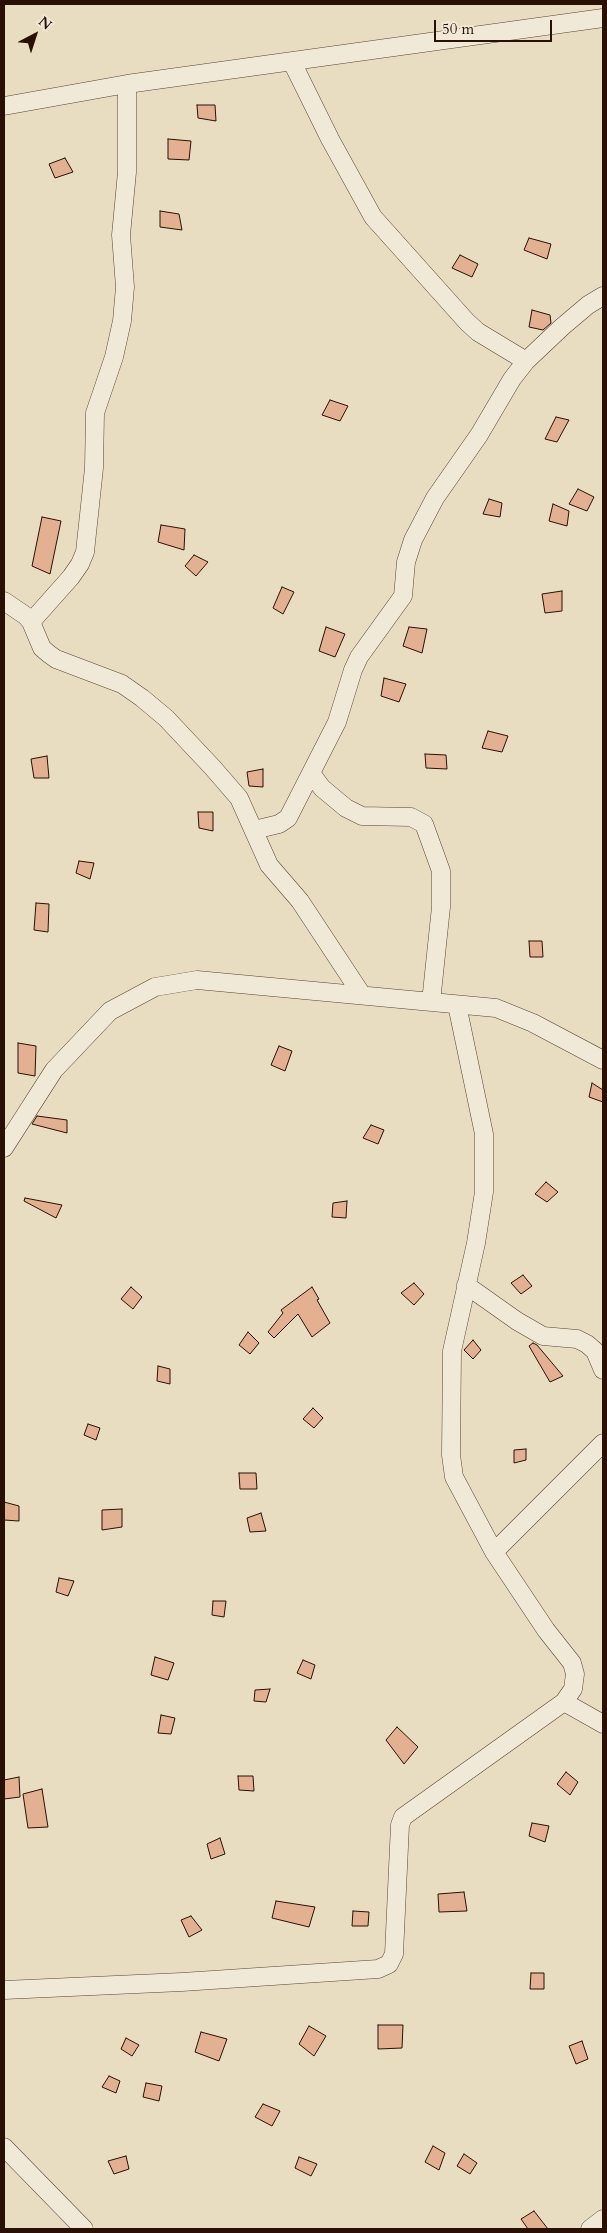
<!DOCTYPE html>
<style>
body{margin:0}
#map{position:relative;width:607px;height:2233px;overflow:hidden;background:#e9ddc1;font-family:Cardo,serif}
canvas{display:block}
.frame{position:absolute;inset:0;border:5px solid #291004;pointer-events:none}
.north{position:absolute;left:10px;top:10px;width:50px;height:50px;-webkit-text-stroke:4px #f1e9d7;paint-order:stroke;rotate:40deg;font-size:14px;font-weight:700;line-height:20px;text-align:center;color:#291004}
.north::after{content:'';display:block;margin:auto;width:18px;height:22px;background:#291004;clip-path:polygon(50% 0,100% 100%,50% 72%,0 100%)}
.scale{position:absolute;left:434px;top:20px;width:118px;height:22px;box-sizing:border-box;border:2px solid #291004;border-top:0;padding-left:6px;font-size:15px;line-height:18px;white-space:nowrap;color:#291004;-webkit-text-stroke:4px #f1e9d7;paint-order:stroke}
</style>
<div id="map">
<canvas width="607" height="2233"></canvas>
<div class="frame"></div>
<div class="north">N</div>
<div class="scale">50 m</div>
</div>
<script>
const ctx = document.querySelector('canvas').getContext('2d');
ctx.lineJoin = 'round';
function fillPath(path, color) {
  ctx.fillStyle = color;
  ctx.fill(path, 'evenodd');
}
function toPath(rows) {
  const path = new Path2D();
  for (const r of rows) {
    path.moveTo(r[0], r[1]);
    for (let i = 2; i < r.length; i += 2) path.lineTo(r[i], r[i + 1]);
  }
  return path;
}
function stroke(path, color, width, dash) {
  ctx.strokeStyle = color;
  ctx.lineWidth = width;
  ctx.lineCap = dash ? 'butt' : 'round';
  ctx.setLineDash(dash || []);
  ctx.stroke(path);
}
const building = toPath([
 [197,105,215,105,216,121,198,118,197,105],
 [168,139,191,141,189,160,168,159,168,139],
 [65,158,73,172,55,178,49,164,65,158],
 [160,211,179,214,182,230,160,227,160,211],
 [529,238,551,244,547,259,524,250,529,238],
 [460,255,478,264,472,277,452,268,460,255],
 [532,310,550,315,551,323,543,330,529,327,532,310],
 [330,400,348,406,340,421,322,415,330,400],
 [556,417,569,420,557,442,545,439,556,417],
 [578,489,594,497,587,511,569,504,578,489],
 [489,499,502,503,500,517,483,514,489,499],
 [553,504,569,511,567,526,549,521,553,504],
 [42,517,61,521,50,574,32,566,42,517],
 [161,525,185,529,184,550,158,542,161,525],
 [194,555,208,562,196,576,185,566,194,555],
 [282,587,294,592,283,614,273,608,282,587],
 [562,591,562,611,545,613,542,594,562,591],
 [326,627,345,634,335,657,319,651,326,627],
 [409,627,427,629,422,653,403,646,409,627],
 [384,678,406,684,399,702,381,696,384,678],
 [488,731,508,736,502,752,482,748,488,731],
 [425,754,446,755,447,769,426,768,425,754],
 [47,756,49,778,34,778,31,759,47,756],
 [263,769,263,787,249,786,247,772,263,769],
 [198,812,213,812,213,831,199,828,198,812],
 [79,861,94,863,90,879,76,873,79,861],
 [36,903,49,904,48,932,34,930,36,903],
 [529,941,542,941,543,957,530,957,529,941],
 [18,1043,36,1046,35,1076,18,1073,18,1043],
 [279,1046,292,1051,285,1071,271,1065,279,1046],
 [592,1083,603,1090,603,1102,589,1097,592,1083],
 [37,1116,67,1120,67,1133,32,1124,37,1116],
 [371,1125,384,1130,378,1144,363,1138,371,1125],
 [546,1182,558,1192,547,1202,535,1194,546,1182],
 [25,1198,62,1205,56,1218,24,1201,25,1198],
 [347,1201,346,1218,332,1217,333,1203,347,1201],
 [523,1275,532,1286,521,1294,511,1283,523,1275],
 [414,1283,424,1294,414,1305,401,1293,414,1283],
 [131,1287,142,1297,133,1309,121,1299,131,1287],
 [312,1287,319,1299,317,1300,330,1323,312,1337,298,1314,274,1338,268,1332,283,1313,281,1310,312,1287],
 [248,1332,259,1343,250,1354,239,1345,248,1332],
 [473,1340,481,1350,473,1359,464,1350,473,1340],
 [533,1343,537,1345,563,1376,550,1382,529,1346,533,1343],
 [158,1366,170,1369,170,1384,157,1381,158,1366],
 [313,1408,323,1418,314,1428,303,1419,313,1408],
 [88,1424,100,1428,96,1440,84,1435,88,1424],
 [526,1449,526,1460,514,1463,514,1450,526,1449],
 [239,1473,256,1473,257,1489,240,1489,239,1473],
 [4,1502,19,1506,19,1521,4,1520,4,1502],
 [122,1509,122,1527,102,1530,102,1510,122,1509],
 [261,1513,266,1531,250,1532,247,1518,261,1513],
 [59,1578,74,1581,68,1596,56,1592,59,1578],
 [213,1601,226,1601,224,1617,212,1615,213,1601],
 [155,1657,174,1663,168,1680,151,1675,155,1657],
 [303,1660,315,1665,311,1679,297,1673,303,1660],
 [270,1689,266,1702,254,1701,255,1690,270,1689],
 [161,1715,175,1718,171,1734,158,1733,161,1715],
 [397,1727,418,1747,404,1764,386,1740,397,1727],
 [566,1772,578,1782,570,1795,557,1784,566,1772],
 [238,1776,253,1776,254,1791,239,1790,238,1776],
 [19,1777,20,1797,4,1799,4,1780,19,1777],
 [42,1789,48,1827,28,1828,23,1794,42,1789],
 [532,1823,549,1826,545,1842,529,1836,532,1823],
 [220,1838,225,1854,211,1859,207,1844,220,1838],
 [464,1892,467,1911,439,1912,438,1894,464,1892],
 [276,1901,315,1907,309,1927,272,1918,276,1901],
 [353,1911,369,1912,368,1926,352,1926,353,1911],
 [191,1916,202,1930,189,1937,181,1920,191,1916],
 [531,1973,544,1973,544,1989,530,1989,531,1973],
 [378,2025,403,2025,402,2048,378,2049,378,2025],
 [309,2026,326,2036,314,2056,299,2044,309,2026],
 [201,2032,227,2039,219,2061,195,2052,201,2032],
 [126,2038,139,2045,132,2056,121,2049,126,2038],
 [582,2041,588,2059,576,2064,569,2046,582,2041],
 [109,2076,120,2081,116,2093,102,2087,109,2076],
 [146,2083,162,2086,159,2101,143,2097,146,2083],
 [263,2104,280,2111,272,2126,255,2117,263,2104],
 [433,2146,445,2153,439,2170,425,2162,433,2146],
 [464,2154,477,2163,470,2174,457,2166,464,2154],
 [126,2156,129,2169,114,2174,108,2161,126,2156],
 [299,2157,317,2164,311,2176,295,2168,299,2157],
 [534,2211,548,2229,528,2229,521,2219,534,2211]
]);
fillPath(building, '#e3b091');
stroke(building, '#291004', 1);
const street = toPath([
 [292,62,330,139,373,217,467,322,478,332,526,361],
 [4,106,127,84,603,18],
 [4,601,26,616,31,622,42,648,49,654,56,659,122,684,142,698,166,718,213,768,239,798,269,865,300,901,362,995],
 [31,622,71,577,80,564,85,552,94,468,95,413,114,357,122,321,125,287,121,235,127,172,127,84],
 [311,773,322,788,346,808,362,816,411,817,424,824,441,871,441,907,431,1002],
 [254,830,279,824,288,818,337,722,353,670,359,657,403,596,406,562,413,540,435,498,479,435,512,379,526,361,562,327,588,305,603,296],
 [4,1148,54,1070,110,1011,155,987,197,980,496,1008,533,1023,603,1060],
 [466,1285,517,1321,543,1336,577,1339,587,1344,595,1351,603,1370],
 [494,1552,603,1443],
 [564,1702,603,1724],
 [4,1990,182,1982,378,1969,389,1964,394,1954,400,1825,403,1817,564,1702,573,1689,575,1674,572,1663,546,1630,494,1552,454,1477,451,1455,452,1351,476,1243,484,1192,484,1134,457,1005],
 [4,2147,84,2229],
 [590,2229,603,2219]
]);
stroke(street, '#594333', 19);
stroke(street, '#f1e9d7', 18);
</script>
